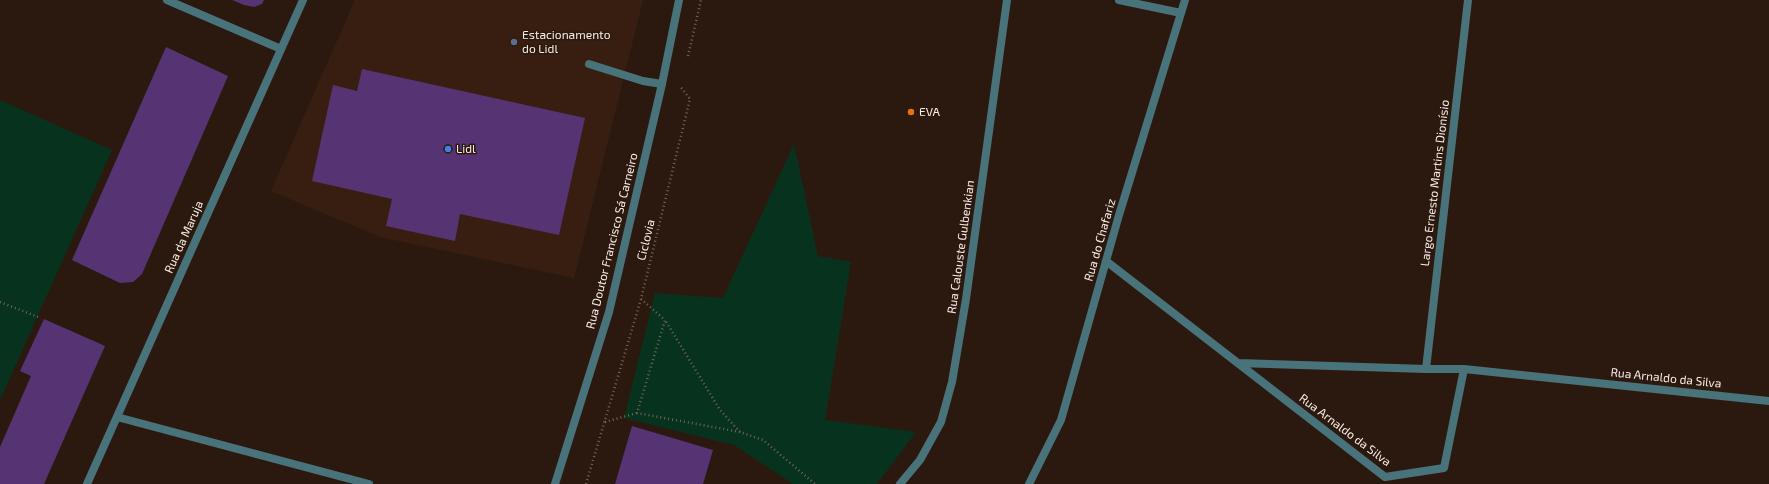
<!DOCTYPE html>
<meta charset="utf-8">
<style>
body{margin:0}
canvas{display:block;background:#2b190f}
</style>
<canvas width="1769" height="484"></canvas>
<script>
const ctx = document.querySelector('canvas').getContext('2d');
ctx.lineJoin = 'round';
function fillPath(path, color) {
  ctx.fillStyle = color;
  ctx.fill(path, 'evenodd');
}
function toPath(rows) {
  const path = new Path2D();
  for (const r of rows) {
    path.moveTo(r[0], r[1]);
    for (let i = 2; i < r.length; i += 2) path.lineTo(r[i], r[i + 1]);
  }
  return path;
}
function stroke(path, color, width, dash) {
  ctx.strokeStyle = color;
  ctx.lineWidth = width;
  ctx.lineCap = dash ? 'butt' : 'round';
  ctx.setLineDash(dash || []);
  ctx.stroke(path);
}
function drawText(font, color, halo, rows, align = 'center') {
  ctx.font = font + ' "Exo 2",sans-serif';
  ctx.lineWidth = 3;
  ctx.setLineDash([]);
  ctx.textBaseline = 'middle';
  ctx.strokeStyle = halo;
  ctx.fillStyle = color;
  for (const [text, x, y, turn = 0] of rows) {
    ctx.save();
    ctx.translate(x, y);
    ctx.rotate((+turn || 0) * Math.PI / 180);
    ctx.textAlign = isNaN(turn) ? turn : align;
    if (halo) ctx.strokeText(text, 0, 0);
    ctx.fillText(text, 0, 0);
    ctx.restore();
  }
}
fillPath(toPath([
 [355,0,643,0,574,278,380,237,271,191]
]), '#371e11');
fillPath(toPath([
 [0,100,112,150,0,400],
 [794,144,818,256,851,262,825,420,916,432,877,484,793,484,734,445,624,418,655,293,723,298]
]), '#07321e');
fillPath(toPath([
 [232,0,264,0,262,4,254,7,244,5],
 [166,47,228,76,142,274,133,282,120,283,72,260],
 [362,69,585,118,559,235,460,214,455,241,386,226,392,199,312,181,333,85,357,91],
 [44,319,105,346,44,484,0,484,0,447,31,376,20,371],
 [632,426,713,450,703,484,615,484]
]), '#563372');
stroke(toPath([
 [688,56,701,0],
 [641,299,665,320],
 [0,302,38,317],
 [605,422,637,413],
 [740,432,720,410,665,320,637,413,740,432,763,440,815,484],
 [586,484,641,299,690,99,680,86]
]), '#75655c', 2.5, [1, 3]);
stroke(toPath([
 [589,64,643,81,662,84]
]), '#49737b', 8);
stroke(toPath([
 [167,0,281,49],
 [1119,0,1181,13],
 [1106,261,1385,477,1444,468,1464,369],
 [1238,363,1426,369,1464,369,1769,401],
 [1426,369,1468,0],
 [117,417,369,484],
 [87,484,303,0],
 [900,484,920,460,941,422,952,382,966,299,1007,0],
 [1029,484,1061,420,1119,215,1185,0]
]), '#49737b', 8);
stroke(toPath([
 [555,484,609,312,662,84,679,0]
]), '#49737b', 8);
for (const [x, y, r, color] of [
 [514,42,4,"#5c6f8a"],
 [911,112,4,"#e8710a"],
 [448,149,4,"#3f7fe0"]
]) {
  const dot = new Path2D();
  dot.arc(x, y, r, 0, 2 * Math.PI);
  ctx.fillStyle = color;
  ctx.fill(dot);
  stroke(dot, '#2b190f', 1.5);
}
drawText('12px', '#faede6', '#2b190f', [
 ["Estacionamento",522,35],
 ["do Lidl",522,49],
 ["EVA",919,112],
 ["Lidl",456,149]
], 'left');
drawText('12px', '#faede6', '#2b190f', [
 ["Largo Ernesto Martins Dionísio",1435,183,-83],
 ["Rua da Maruja",184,237,-66],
 ["Ciclovia",646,240,-76],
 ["Rua do Chafariz",1100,240,-74],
 ["Rua Doutor Francisco Sá Carneiro",612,241,-76],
 ["Rua Calouste Gulbenkian",961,247,-82],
 ["Rua Arnaldo da Silva",1666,378,6],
 ["Rua Arnaldo da Silva",1345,430,37]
]);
</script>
